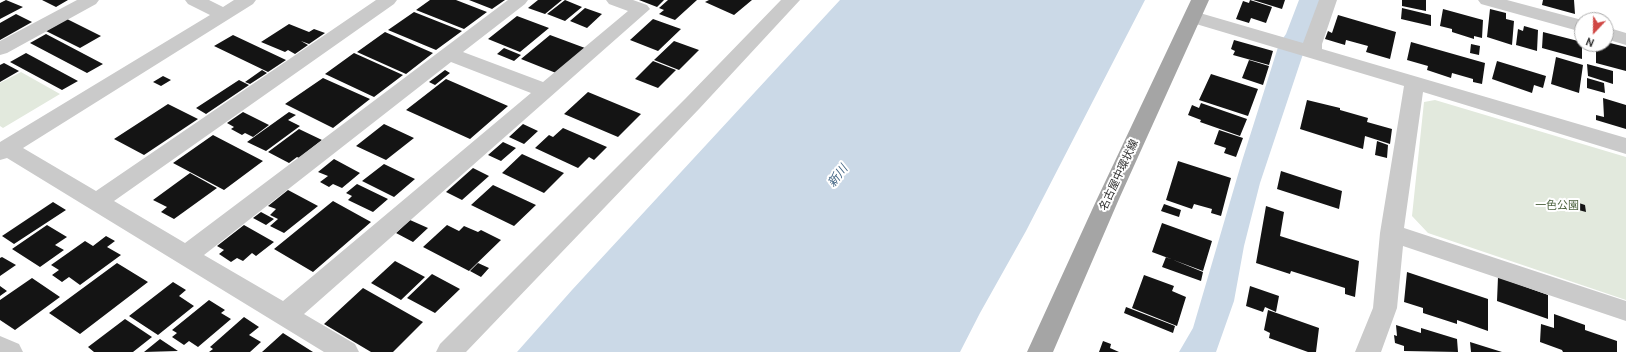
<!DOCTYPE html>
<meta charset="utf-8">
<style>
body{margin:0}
#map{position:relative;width:1626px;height:352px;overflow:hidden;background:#fff;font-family:Cabin,sans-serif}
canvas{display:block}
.north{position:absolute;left:1574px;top:12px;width:40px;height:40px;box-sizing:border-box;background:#fff;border:1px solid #ababab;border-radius:50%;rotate:202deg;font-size:11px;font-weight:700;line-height:16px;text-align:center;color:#2d2d2d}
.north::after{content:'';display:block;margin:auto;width:14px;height:18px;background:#d04744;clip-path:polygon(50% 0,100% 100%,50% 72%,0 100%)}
</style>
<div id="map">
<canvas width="1626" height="352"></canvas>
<div class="north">N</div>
</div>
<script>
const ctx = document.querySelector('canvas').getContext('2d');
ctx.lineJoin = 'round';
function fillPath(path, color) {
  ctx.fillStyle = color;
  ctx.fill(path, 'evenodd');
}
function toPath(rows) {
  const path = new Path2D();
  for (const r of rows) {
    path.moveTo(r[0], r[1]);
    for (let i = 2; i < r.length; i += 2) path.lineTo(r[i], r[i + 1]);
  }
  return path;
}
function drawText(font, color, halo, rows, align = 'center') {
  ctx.font = font + ' Cabin,"Noto Sans JP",sans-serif';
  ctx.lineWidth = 4;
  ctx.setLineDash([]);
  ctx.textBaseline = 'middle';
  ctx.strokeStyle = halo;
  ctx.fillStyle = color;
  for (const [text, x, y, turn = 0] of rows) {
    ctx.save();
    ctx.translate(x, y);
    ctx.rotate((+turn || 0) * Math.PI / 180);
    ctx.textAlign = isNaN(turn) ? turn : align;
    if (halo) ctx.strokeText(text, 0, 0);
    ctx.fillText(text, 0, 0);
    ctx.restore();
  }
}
fillPath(toPath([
 [21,72,60,94,3,128,0,126,0,83],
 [1435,100,1626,157,1626,300,1428,233,1412,216,1424,102]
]), '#e2e9dd');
fillPath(toPath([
 [840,0,1145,0,1026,231,980,313,960,352,517,352,572,290],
 [1299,0,1321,0,1260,183,1244,246,1234,301,1216,352,1179,352,1193,328,1242,161,1279,44,1286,34]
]), '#cbd9e7');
fillPath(toPath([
 [6,0,23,7,0,19,0,3],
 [42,0,68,0,56,7],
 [430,0,456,0,487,12,464,29,416,10],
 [469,0,505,0,492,9],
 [538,0,562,0,545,14,528,8],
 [565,0,582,7,565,21,547,14],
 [639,0,664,0,657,7],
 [668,0,697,0,675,20,659,14,664,10,659,8],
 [709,0,752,0,734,15,705,2],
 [1250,0,1272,7,1266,23,1251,18,1249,23,1236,19,1243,1,1249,3],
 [1253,0,1285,0,1282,9],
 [1402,0,1426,0,1426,11,1402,6],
 [1543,0,1574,0,1575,14,1542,5],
 [585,8,602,14,587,28,570,21],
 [1402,8,1431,15,1431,26,1401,19],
 [1443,9,1483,20,1482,38,1474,36,1474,39,1452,32,1452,29,1440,26],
 [1490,9,1506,13,1506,19,1514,21,1512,45,1487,37],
 [414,12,462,31,436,50,388,30],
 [16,14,32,22,0,40,0,23],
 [1338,15,1396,32,1390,59,1366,52,1368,46,1346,40,1345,45,1325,39,1328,31,1332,33],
 [517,16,549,28,520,52,488,39],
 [67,19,101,36,80,48,46,31],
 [653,19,681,29,658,51,630,40],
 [289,24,309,32,314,29,325,33,309,44,301,41,308,45,295,54,288,50,285,52,261,42],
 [1524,26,1538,30,1537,51,1516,45,1518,29,1523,31],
 [385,32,433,53,406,74,357,52],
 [1543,32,1582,42,1582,59,1542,48],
 [46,34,103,64,87,73,30,43],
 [233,35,286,60,268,72,214,46],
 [550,35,585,48,556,73,521,59],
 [1234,40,1273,51,1269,65,1233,55,1235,51,1231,49],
 [674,41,699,50,679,70,654,60],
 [1411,42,1485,63,1482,84,1473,82,1473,79,1452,73,1451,78,1427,70,1428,66,1407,60],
 [1606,42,1626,47,1626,71,1596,63,1596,44,1606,44],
 [1471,44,1480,46,1479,55,1470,53],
 [504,48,521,55,514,61,497,54],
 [26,53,78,81,62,90,10,62],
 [354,53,403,75,374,97,325,74],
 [1556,57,1583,65,1579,93,1551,84],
 [1249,60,1269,66,1263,85,1242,78],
 [653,61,676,70,658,88,635,79],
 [1497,61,1546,76,1543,88,1534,85,1532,93,1492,79],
 [4,63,19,71,0,82,0,65],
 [1587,64,1613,71,1613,84,1588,76],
 [262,70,267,73,250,84,245,82],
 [445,70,450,73,435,85,429,82],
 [1211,74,1258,89,1248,116,1199,100],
 [163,76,171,80,161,86,153,82],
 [323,78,370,99,333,128,285,104],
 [1587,78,1604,83,1605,93,1587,88],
 [446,79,508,106,470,139,406,110],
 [239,80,249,85,206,114,196,108],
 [588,92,641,114,618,137,564,114],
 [1603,98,1626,105,1626,129,1596,120,1596,115,1604,117],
 [1307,100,1340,108,1340,110,1368,118,1367,122,1392,129,1390,144,1365,136,1363,149,1300,129],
 [1201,103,1247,119,1240,136,1200,122,1201,120,1188,115,1192,105,1199,108],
 [168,104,198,119,144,155,114,139],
 [243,112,269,125,253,137,245,133,242,135,231,129,234,127,227,123],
 [289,112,296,115,288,120,300,126,266,151,247,142],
 [384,124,414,138,386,160,356,146],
 [523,124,538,131,524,144,509,137],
 [563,128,607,147,594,160,589,157,578,168,535,148,549,135,553,137],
 [299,129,322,140,299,158,297,157,289,163,268,152],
 [1219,130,1243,138,1236,157,1224,153,1226,148,1214,144],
 [213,135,263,161,224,190,173,163],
 [1377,141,1388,145,1387,158,1375,155],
 [503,142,516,148,501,161,488,155],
 [522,154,564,173,544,193,502,173],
 [334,159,360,173,342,188,333,184,329,187,320,182,328,176,318,172],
 [1178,161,1231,178,1221,216,1211,213,1212,209,1194,204,1192,209,1166,200],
 [384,164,415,179,394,197,362,181],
 [473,168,489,176,462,200,446,192],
 [1281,171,1342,191,1339,209,1277,189],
 [190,173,217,188,174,219,161,212,167,207,153,200],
 [357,184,388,199,373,212,348,200,352,196,346,193],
 [493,185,536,205,514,226,471,205],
 [288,190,318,206,284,233,270,226,278,219,270,215,276,209,268,206],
 [1570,200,1585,205,1586,212,1571,208],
 [333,201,371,222,313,272,274,249],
 [53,202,66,210,14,244,2,236],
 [1164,204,1181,210,1179,217,1161,211],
 [1266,206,1284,212,1280,236,1359,261,1355,297,1345,294,1345,288,1291,271,1290,274,1256,263],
 [261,212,274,219,266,225,253,218],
 [410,220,428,228,413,242,396,233],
 [1162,223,1212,241,1203,271,1152,252],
 [47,225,67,237,55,245,64,250,40,267,12,249],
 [244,225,274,242,256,256,252,253,243,261,237,258,231,262,219,254,224,250,217,246],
 [447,225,459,231,464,226,478,232,481,230,501,240,469,271,423,247],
 [106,236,115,241,107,247,121,255,80,285,69,277,62,282,52,275,59,270,51,265,85,241,93,246],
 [2,257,16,265,0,276,0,258],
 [1166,257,1203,272,1201,281,1162,267],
 [395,261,425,277,401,300,371,283],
 [117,263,148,282,80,334,49,313],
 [478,263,489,268,481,277,470,271],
 [1407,272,1488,299,1488,331,1457,320,1457,324,1423,313,1423,308,1404,302],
 [432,274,460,289,435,313,407,298],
 [1144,275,1174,286,1172,291,1186,297,1177,326,1132,308],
 [1498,277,1548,295,1548,319,1497,301],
 [32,278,60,297,15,330,0,320,0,300],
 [173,282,186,290,179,296,194,306,158,335,129,316],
 [0,286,7,291,0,296],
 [1250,286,1279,296,1276,312,1265,307,1263,312,1246,306],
 [363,288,423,322,393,352,371,352,324,324],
 [209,300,225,310,221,313,231,319,198,347,189,341,184,345,172,337,177,333,172,330],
 [1126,307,1175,326,1173,333,1124,313],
 [1268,310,1319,328,1316,352,1308,352,1269,338,1270,333,1264,330],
 [1554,314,1585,325,1585,330,1617,341,1617,352,1563,352,1562,350,1540,342,1541,324,1554,328],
 [244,317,259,327,249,335,261,342,250,352,209,352,213,349,210,347],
 [125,319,152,337,133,352,94,352,88,347],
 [1396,325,1421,333,1421,328,1457,339,1458,352,1404,351,1404,346,1395,343,1394,335,1397,336],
 [283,333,313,352,262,352],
 [160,339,178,351,144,352],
 [1103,341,1111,344,1110,348,1119,352,1099,352],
 [1470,342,1502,352,1471,352]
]), '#141414');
fillPath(toPath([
 [77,0,99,0,96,4,7,53,0,55,0,41,77,0],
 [185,0,209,0,223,7,234,0,256,0,253,4,23,148,96,191,376,0,397,0,394,4,114,201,185,243,508,0,528,0,525,4,463,52,543,82,628,11,609,4,606,0,633,0,647,5,650,9,304,314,355,344,359,352,324,352,7,158,0,160,0,142,210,15,188,4,185,0],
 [451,62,531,93,283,301,204,255,451,62],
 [781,0,800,0,699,109,466,352,436,352,440,344,685,99,781,0],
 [1319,0,1337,0,1322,44,1322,49,1626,138,1626,154,1423,92,1404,228,1626,301,1626,321,1403,246,1397,308,1381,352,1355,352,1373,308,1380,233,1404,86,1186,21,1184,17,1186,13,1193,11,1303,43,1319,0],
 [1478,0,1507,0,1582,20,1582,32,1481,4,1478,0],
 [1606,27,1626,33,1626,45,1606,39,1606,27],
 [0,336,19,344,23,352,0,352,0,336]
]), '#cacaca');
fillPath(toPath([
 [1191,0,1209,0,1119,199,1053,352,1027,352,1097,199,1191,0]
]), '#a5a5a5');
drawText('11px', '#2d2d2d', '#fff', [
 ["名古屋中環状線",1119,175,-65]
]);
drawText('11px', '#4e6440', '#fff', [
 ["一色公園",1557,206]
]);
drawText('italic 12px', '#456785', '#fff', [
 ["新川",838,176,-53]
]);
</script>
